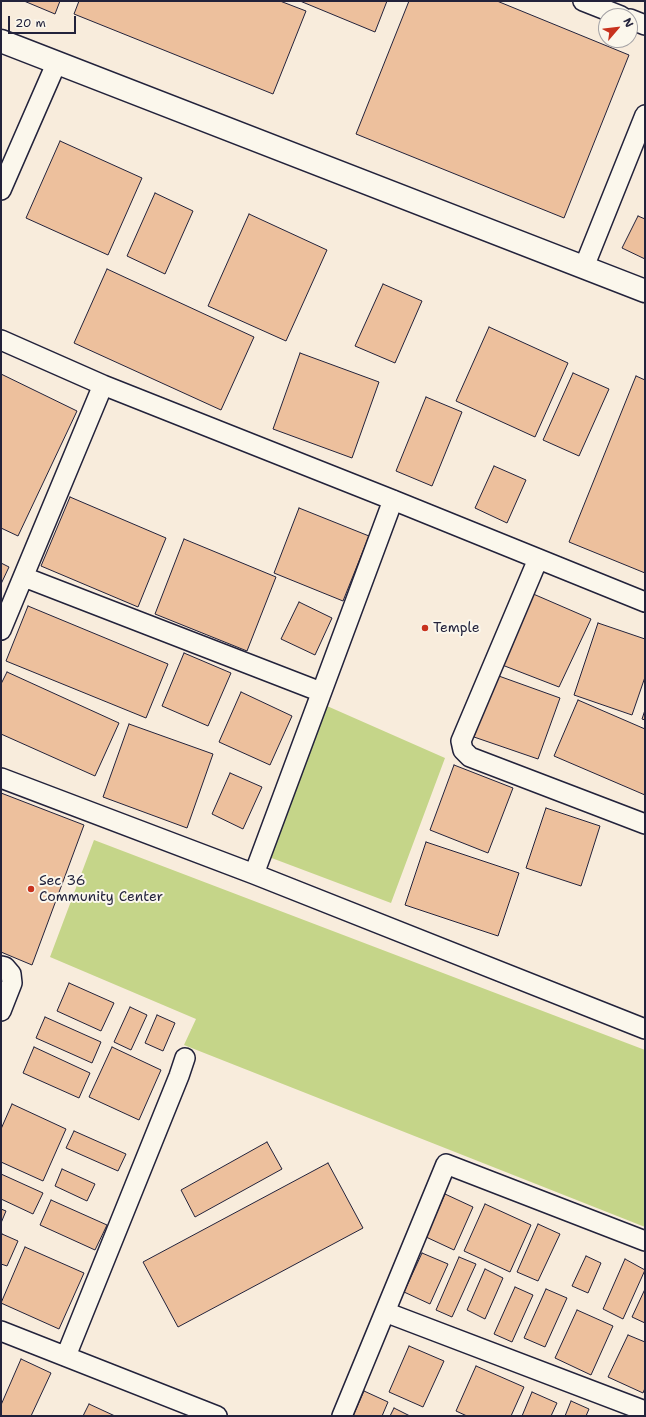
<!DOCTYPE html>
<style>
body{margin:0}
#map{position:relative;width:646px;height:1417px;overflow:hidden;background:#f8ecdc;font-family:"Shantell Sans",sans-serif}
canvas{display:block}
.frame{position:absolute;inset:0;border:2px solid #22223b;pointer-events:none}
.north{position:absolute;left:598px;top:8px;width:40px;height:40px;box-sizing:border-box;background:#fbf7ec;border:1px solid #a4a2a5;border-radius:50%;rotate:62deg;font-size:11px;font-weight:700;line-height:16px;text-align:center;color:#22223b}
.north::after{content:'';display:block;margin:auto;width:14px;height:18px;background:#c8321e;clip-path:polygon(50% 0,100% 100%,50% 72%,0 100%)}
.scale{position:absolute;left:8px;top:16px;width:68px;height:18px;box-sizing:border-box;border:2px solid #22223b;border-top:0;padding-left:5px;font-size:12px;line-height:14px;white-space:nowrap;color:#22223b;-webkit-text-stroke:3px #fbf7ec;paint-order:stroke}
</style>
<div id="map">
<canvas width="646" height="1417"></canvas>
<div class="frame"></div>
<div class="north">N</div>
<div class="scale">20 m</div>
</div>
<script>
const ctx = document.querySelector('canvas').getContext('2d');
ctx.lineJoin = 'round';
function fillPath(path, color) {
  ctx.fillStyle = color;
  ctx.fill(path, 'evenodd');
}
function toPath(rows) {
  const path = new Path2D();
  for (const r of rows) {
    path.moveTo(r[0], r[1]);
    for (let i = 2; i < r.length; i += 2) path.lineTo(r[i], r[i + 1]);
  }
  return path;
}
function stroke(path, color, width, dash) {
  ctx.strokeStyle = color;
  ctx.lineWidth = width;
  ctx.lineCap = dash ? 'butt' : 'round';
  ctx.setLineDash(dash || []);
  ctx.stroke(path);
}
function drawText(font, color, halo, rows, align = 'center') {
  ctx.font = font + ' "Shantell Sans",sans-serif';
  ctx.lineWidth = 4;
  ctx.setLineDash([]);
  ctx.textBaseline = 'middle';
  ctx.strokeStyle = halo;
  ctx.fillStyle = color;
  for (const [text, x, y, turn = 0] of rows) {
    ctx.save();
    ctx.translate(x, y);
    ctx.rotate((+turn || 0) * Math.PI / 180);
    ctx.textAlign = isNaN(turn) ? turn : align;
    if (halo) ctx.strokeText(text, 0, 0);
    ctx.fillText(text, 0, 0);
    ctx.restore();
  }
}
fillPath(toPath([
 [327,706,445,758,391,903,261,854],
 [94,840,645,1050,645,1227,184,1045,196,1019,50,957]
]), '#c5d589');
const building = toPath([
 [24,1,60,1,55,14,24,1],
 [79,1,280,1,306,11,273,94,74,14,79,1],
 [300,1,387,1,375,32,300,1],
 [409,1,497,1,629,55,564,218,356,134,409,1],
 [60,141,142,178,108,255,26,218,60,141],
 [155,193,193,211,165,274,127,256,155,193],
 [249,214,327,250,286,341,208,306,249,214],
 [638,216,645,219,645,259,622,248,638,216],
 [107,269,254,337,221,410,74,343,107,269],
 [383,284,422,301,395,363,355,346,383,284],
 [489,327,568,363,535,437,456,401,489,327],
 [300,353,379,382,352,458,273,429,300,353],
 [573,373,609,389,579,456,543,440,573,373],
 [1,374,77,411,18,536,1,528,1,374],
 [636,376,645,380,645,573,569,542,636,376],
 [426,397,462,412,432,486,396,471,426,397],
 [494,466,526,480,507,523,475,508,494,466],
 [70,497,166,538,138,607,41,566,70,497],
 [299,508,369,536,343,601,274,573,299,508],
 [184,539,276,577,247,651,155,614,184,539],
 [1,563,9,567,1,584,1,563],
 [531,593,591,619,559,687,497,663,531,593],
 [299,602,332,618,315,655,281,639,299,602],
 [28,606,168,664,146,718,6,661,28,606],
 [598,623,645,639,645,677,632,715,574,695,598,623],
 [184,653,231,673,208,726,162,706,184,653],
 [7,672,119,723,95,776,1,734,1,684,7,672],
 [496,675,560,698,538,759,474,737,496,675],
 [241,692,292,716,270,765,219,742,241,692],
 [578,700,645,729,645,795,554,756,578,700],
 [645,710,645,720,642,719,645,710],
 [129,724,213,754,187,828,103,797,129,724],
 [454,765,513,788,488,853,430,830,454,765],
 [230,773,262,787,243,829,212,814,230,773],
 [1,793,84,825,32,965,1,952,1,793],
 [546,808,600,826,581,886,526,868,546,808],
 [426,842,519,873,498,936,405,905,426,842],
 [69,983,114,1003,101,1031,57,1011,69,983],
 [130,1007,147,1015,131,1050,114,1042,130,1007],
 [157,1015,175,1023,163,1051,145,1043,157,1015],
 [45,1017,101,1042,92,1063,36,1038,45,1017],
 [34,1047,90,1073,79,1098,23,1073,34,1047],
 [112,1047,161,1070,139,1120,89,1097,112,1047],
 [12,1104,66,1129,43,1181,1,1162,1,1129,12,1104],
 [74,1131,126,1154,118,1171,66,1148,74,1131],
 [267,1142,282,1169,195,1217,181,1190,267,1142],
 [328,1163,363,1228,178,1327,143,1262,328,1163],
 [62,1169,95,1184,87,1201,55,1186,62,1169],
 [1,1174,43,1193,33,1214,1,1199,1,1174],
 [445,1194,473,1207,454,1250,426,1237,445,1194],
 [51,1200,107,1225,95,1250,40,1225,51,1200],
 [485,1204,531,1225,510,1272,464,1251,485,1204],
 [1,1209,6,1211,1,1223,1,1209],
 [538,1224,560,1234,538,1281,517,1272,538,1224],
 [2,1234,18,1241,7,1266,1,1264,1,1237,2,1234],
 [25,1247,84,1273,59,1329,1,1303,25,1247],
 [422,1253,448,1264,430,1304,404,1292,422,1253],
 [586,1256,601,1263,588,1293,572,1286,586,1256],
 [459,1257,476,1264,452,1317,436,1310,459,1257],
 [625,1259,645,1270,623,1319,603,1309,625,1259],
 [485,1269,503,1278,485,1319,467,1310,485,1269],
 [515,1287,533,1295,512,1342,494,1334,515,1287],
 [546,1289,567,1298,545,1347,524,1338,546,1289],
 [645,1289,645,1323,632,1317,645,1289],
 [577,1310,613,1326,591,1375,555,1358,577,1310],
 [628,1335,645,1342,645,1388,643,1393,608,1377,628,1335],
 [409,1346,444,1361,423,1407,389,1392,409,1346],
 [21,1359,51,1373,31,1416,1,1416,1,1405,21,1359],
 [476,1366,524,1387,511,1416,467,1416,456,1411,476,1366],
 [364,1391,388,1402,382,1416,353,1416,364,1391],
 [532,1392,557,1403,551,1416,522,1416,532,1392],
 [571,1401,589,1409,586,1416,565,1416,571,1401],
 [89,1404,115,1416,83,1416,89,1404],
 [394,1408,410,1416,390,1416,394,1408]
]);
fillPath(building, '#edc09d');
stroke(building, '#22223b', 1);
const street = toPath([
 [583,1,621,16],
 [630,19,645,25],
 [1,190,56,64],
 [584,267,645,115],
 [1,340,103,385,393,500,645,602],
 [538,559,461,741,463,750,470,757,645,824],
 [24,577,321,692],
 [1,630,103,385],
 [1,778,254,874,645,1029],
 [254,874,393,500],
 [1,966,5,967,11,974,12,983,1,1011],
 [385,1312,645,1411],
 [1,1331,217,1416],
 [66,1356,179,1076,185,1058],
 [342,1416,446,1164,645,1241]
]);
const secondary = toPath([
 [1,41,645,291]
]);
stroke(street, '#22223b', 22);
stroke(secondary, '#22223b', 25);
stroke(street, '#fbf7ec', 19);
stroke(secondary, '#fbf7ec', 22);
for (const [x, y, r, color] of [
 [425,628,4,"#c8321e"],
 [31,889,4,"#c8321e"]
]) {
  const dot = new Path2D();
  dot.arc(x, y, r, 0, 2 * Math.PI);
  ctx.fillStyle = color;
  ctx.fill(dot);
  stroke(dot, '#fbf7ec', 1.5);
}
drawText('14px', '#22223b', '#fbf7ec', [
 ["Temple",433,628],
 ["Sec 36",39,881],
 ["Community Center",39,897]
], 'left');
</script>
